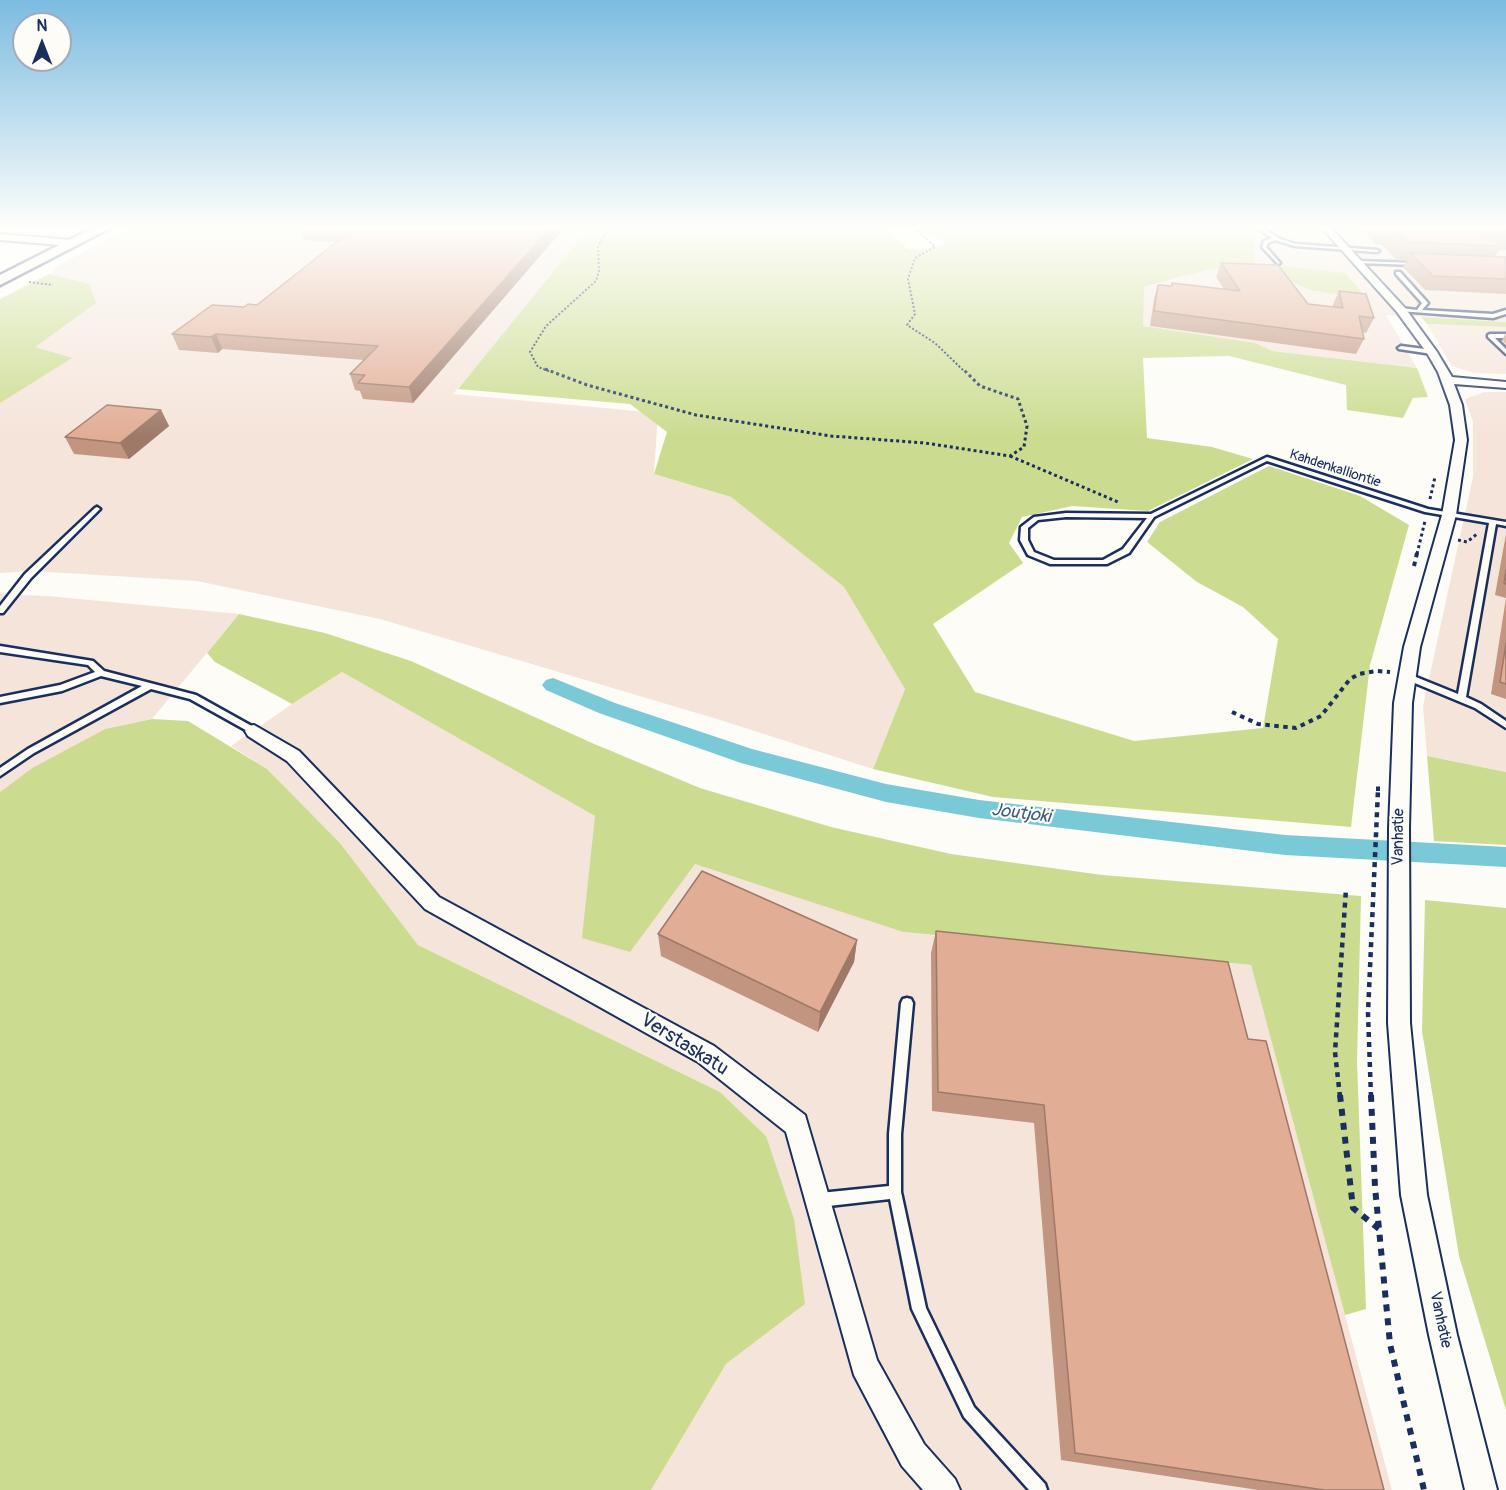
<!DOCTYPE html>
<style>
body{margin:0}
#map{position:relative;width:1506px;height:1490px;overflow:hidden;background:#fdfcf7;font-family:Pangolin,sans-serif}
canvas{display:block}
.north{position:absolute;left:12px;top:12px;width:60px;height:60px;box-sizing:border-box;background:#fdfcf7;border:2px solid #a3aaba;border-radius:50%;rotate:0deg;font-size:16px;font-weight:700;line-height:24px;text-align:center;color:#1b2f5e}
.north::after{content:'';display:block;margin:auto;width:21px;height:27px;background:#1b2f5e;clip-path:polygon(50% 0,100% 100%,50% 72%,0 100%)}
</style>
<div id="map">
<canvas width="1506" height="1490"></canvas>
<div class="north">N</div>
</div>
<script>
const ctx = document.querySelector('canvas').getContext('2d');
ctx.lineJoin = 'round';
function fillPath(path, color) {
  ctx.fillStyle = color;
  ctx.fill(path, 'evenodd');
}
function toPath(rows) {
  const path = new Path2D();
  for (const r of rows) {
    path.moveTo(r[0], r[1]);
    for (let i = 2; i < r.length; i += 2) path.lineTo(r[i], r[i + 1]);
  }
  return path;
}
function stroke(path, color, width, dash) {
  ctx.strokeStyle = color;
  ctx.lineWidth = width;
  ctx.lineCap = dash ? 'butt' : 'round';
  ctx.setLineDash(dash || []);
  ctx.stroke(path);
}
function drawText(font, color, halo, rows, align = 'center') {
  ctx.font = font + ' Pangolin,sans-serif';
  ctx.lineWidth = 4.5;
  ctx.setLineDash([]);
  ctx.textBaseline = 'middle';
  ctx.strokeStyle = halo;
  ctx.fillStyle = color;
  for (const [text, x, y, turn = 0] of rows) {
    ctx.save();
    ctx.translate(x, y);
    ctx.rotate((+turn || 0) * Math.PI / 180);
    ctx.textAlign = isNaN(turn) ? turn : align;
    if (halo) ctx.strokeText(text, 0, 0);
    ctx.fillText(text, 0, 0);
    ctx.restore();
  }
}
fillPath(toPath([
 [129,228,595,228,453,394,658,413,654,474,731,497,844,587,905,689,873,769,717,719,380,619,197,581,32,571,0,573,0,397,54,268],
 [1118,228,1506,228,1506,322,1386,315,1417,368,1119,333],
 [1427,324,1506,327,1506,374,1474,373,1452,366],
 [1484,392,1506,392,1506,772,1427,756,1423,706,1473,477,1473,422,1465,399],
 [0,594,47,596,239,614,152,719,105,729,32,768,0,792],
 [342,672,657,851,903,932,1078,951,1251,965,1392,1490,651,1490,726,1364,805,1304,766,1136,720,1092,418,945,340,843,267,769,231,746,292,704]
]), '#f5e4da');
fillPath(toPath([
 [589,228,885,228,908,249,935,248,948,243,906,228,1247,228,1255,234,1254,263,1345,273,1368,300,1311,290,1266,272,1217,268,1182,276,1144,287,1143,326,1255,343,1272,351,1417,368,1428,397,1413,398,1403,418,1347,410,1346,385,1229,356,1143,358,1147,438,1212,447,1253,459,1148,511,1072,506,1022,517,1009,543,1023,563,933,624,975,692,1134,741,1263,728,1278,639,1243,607,1197,582,1147,542,1160,522,1269,466,1360,496,1409,525,1370,665,1351,827,993,797,873,769,905,689,844,587,731,497,654,474,667,432,630,404,458,389],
 [49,274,89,284,96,303,35,347,72,358,0,403,0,299],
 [1421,317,1506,322,1506,327,1427,324],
 [239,614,325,633,411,661,592,743,700,788,831,827,951,854,1102,875,1361,896,1357,1061,1366,1309,1345,1315,1251,965,903,932,695,864,630,952,582,938,595,816,342,672,292,704,215,662,207,653],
 [152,719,188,721,267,769,340,843,418,945,720,1092,766,1136,794,1219,805,1304,726,1364,651,1490,0,1490,0,792,32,768,105,729],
 [1427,756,1506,772,1506,845,1434,841],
 [1425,900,1506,908,1506,1410,1459,1256,1422,1031]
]), '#cbdc90');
fillPath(toPath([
 [553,678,615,703,752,749,886,784,979,800,1285,835,1506,847,1506,867,1285,855,979,818,886,802,741,763,599,713,546,690,542,685,546,680,553,678]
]), '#7ac9d7');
const lane = toPath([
 [1257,228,1262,228,1280,239,1295,244,1377,250,1379,251,1377,252,1295,246,1275,240,1268,243,1266,247,1280,263,1278,264,1262,247,1264,241,1272,238,1257,228],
 [1359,261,1416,263,1418,264,1416,265,1357,263,1357,262,1359,261],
 [1396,272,1400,272,1427,302,1428,303,1422,310,1493,314,1506,310,1506,314,1493,318,1399,311,1399,309,1401,308,1417,310,1422,303,1396,274,1396,272],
 [1490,334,1506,334,1506,338,1495,338,1506,349,1506,354,1488,337,1488,335,1490,334],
 [1401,346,1432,350,1435,352,1432,354,1399,349,1398,348,1401,346],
 [1267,457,1428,509,1506,522,1506,526,1496,524,1466,697,1481,704,1506,721,1506,728,1475,708,1405,679,1404,677,1405,675,1411,675,1458,694,1489,523,1425,512,1267,461,1154,517,1129,553,1107,564,1050,564,1028,555,1020,540,1021,527,1034,517,1066,513,1151,514,1267,457],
 [1066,517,1147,518,1123,549,1103,560,1054,560,1034,552,1028,540,1028,528,1038,520,1066,517],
 [97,507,100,509,31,578,3,613,0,613,0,606,25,574,95,508,97,507],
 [0,646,93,661,104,671,196,695,257,729,258,731,257,733,251,733,190,699,151,689,34,753,0,776,0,768,28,749,142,686,101,676,62,691,0,703,0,697,60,685,95,672,88,665,0,652,0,646],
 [907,998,911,999,913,1003,901,1134,901,1192,926,1308,974,1407,1045,1484,1047,1490,1029,1490,964,1417,912,1309,890,1199,820,1207,815,1205,813,1200,815,1195,820,1193,889,1186,889,1134,901,1003,903,999,907,998]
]);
const street = toPath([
 [1322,228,1331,228,1405,308,1437,352,1452,377,1506,382,1506,388,1454,384,1462,405,1467,440,1456,515,1420,647,1412,703,1409,828,1410,1023,1427,1195,1457,1335,1497,1490,1465,1490,1429,1335,1401,1195,1388,1023,1389,828,1394,703,1404,647,1442,515,1455,440,1450,405,1438,372,1427,353,1397,312,1322,228],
 [0,234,72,240,77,243,72,246,0,240,0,234],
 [254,725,299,751,439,897,714,1046,805,1115,877,1360,924,1444,955,1479,960,1490,923,1490,902,1466,854,1375,786,1132,698,1062,425,909,287,761,248,736,245,731,248,726,254,725]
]);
const secondary = toPath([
 [93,228,110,228,0,285,0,275,93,228]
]);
stroke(lane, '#1b2f5e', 5);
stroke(street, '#1b2f5e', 4);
stroke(secondary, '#1b2f5e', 5);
stroke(toPath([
 [915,228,935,247,915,258,908,279,915,314,907,325,935,343,964,371],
 [29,282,53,285],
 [549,371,538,367,530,352,546,326,596,281,599,271,598,247,608,228]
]), '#1b2f5e', 2, [2, 2]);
stroke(toPath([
 [545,369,587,385,696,415,831,436,925,443,1010,456,1024,447,1027,426,1018,399,980,386,963,369],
 [1010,456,1118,502],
 [1430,499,1435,477],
 [1458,540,1467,542,1477,534],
 [1417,554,1425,521]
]), '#1b2f5e', 3, [3, 3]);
stroke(toPath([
 [1414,566,1417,553],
 [1232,712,1258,724,1296,728,1321,716,1350,679,1359,674,1377,671,1390,672],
 [1378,791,1378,786]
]), '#1b2f5e', 4, [4.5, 4.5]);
stroke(toPath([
 [1340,1097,1335,1052,1346,889],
 [1371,1097,1368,1013,1378,790]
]), '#1b2f5e', 4.5, [5, 5]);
stroke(toPath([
 [1340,1095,1353,1208,1379,1229],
 [1371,1095,1375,1187,1390,1344,1424,1490]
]), '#1b2f5e', 6, [7, 7]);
fillPath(lane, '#fdfcf7');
fillPath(street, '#fdfcf7');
fillPath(secondary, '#fdfcf7');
fillPath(toPath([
 [300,228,564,228,413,403,363,399,360,391,355,390,350,374,364,360,222,349,218,353,179,350,172,334,244,307,257,305,337,242,304,240],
 [1360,228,1506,228,1506,250,1499,250,1495,256,1506,257,1506,294,1425,290,1403,267,1407,261,1397,260,1382,245,1375,244],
 [1221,263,1308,304,1332,307,1339,291,1374,318,1366,333,1362,332,1364,339,1356,354,1150,326,1154,299,1158,285,1171,286,1172,283,1224,289,1216,277],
 [1506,333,1506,344,1502,340],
 [161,410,169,426,129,459,74,454,65,437],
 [1506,534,1506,699,1491,694,1506,598,1495,595],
 [936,931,1248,1039,1384,1490,1258,1490,1061,1460,1034,1123,932,1111,931,953],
 [658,934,857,940,854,962,818,1032,661,956]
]), '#c29580');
fillPath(toPath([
 [550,228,564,228,413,403,409,387],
 [216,334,222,349,218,353,211,337],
 [161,410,169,426,129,459,120,443],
 [857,940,854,962,818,1032,820,1012]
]), '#9e7968');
const building = toPath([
 [331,228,550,228,409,387,358,383,365,375,350,374,378,346,216,334,211,337,172,334,212,305,244,307,248,304,257,305,353,229,331,228],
 [1391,228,1506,228,1506,232,1484,232,1501,246,1406,242,1391,228],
 [1410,253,1506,257,1506,279,1433,276,1410,253],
 [1221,263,1278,265,1308,304,1343,308,1339,291,1366,294,1374,318,1359,316,1364,339,1154,311,1158,285,1172,286,1172,283,1240,291,1221,263],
 [107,405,161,410,120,443,65,437,107,405],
 [1506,570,1506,584,1504,583,1506,570],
 [1506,643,1506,684,1500,682,1506,643],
 [702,871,857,940,820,1012,658,934,702,871],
 [936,931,1228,962,1248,1039,1266,1041,1384,1490,1324,1490,1075,1453,1044,1105,938,1092,936,931]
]);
fillPath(building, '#e2ad95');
stroke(building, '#9e7968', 1.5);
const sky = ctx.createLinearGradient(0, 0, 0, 437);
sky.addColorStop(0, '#7cbce1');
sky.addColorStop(0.52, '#fefefb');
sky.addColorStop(1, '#fefefb00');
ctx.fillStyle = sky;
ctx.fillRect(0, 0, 1506, 437);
drawText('14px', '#1b2f5e', '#fdfcf7', [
 ["Kahdenkalliontie",1335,469,18]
]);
drawText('16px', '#1b2f5e', '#fdfcf7', [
 ["Vanhatie",1399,837,-89],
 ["Vanhatie",1440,1320,78]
]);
drawText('italic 18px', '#385d82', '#fdfcf7', [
 ["Joutjoki",1021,814,7]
]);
drawText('20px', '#1b2f5e', '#fdfcf7', [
 ["Verstaskatu",684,1045,32]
]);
</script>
